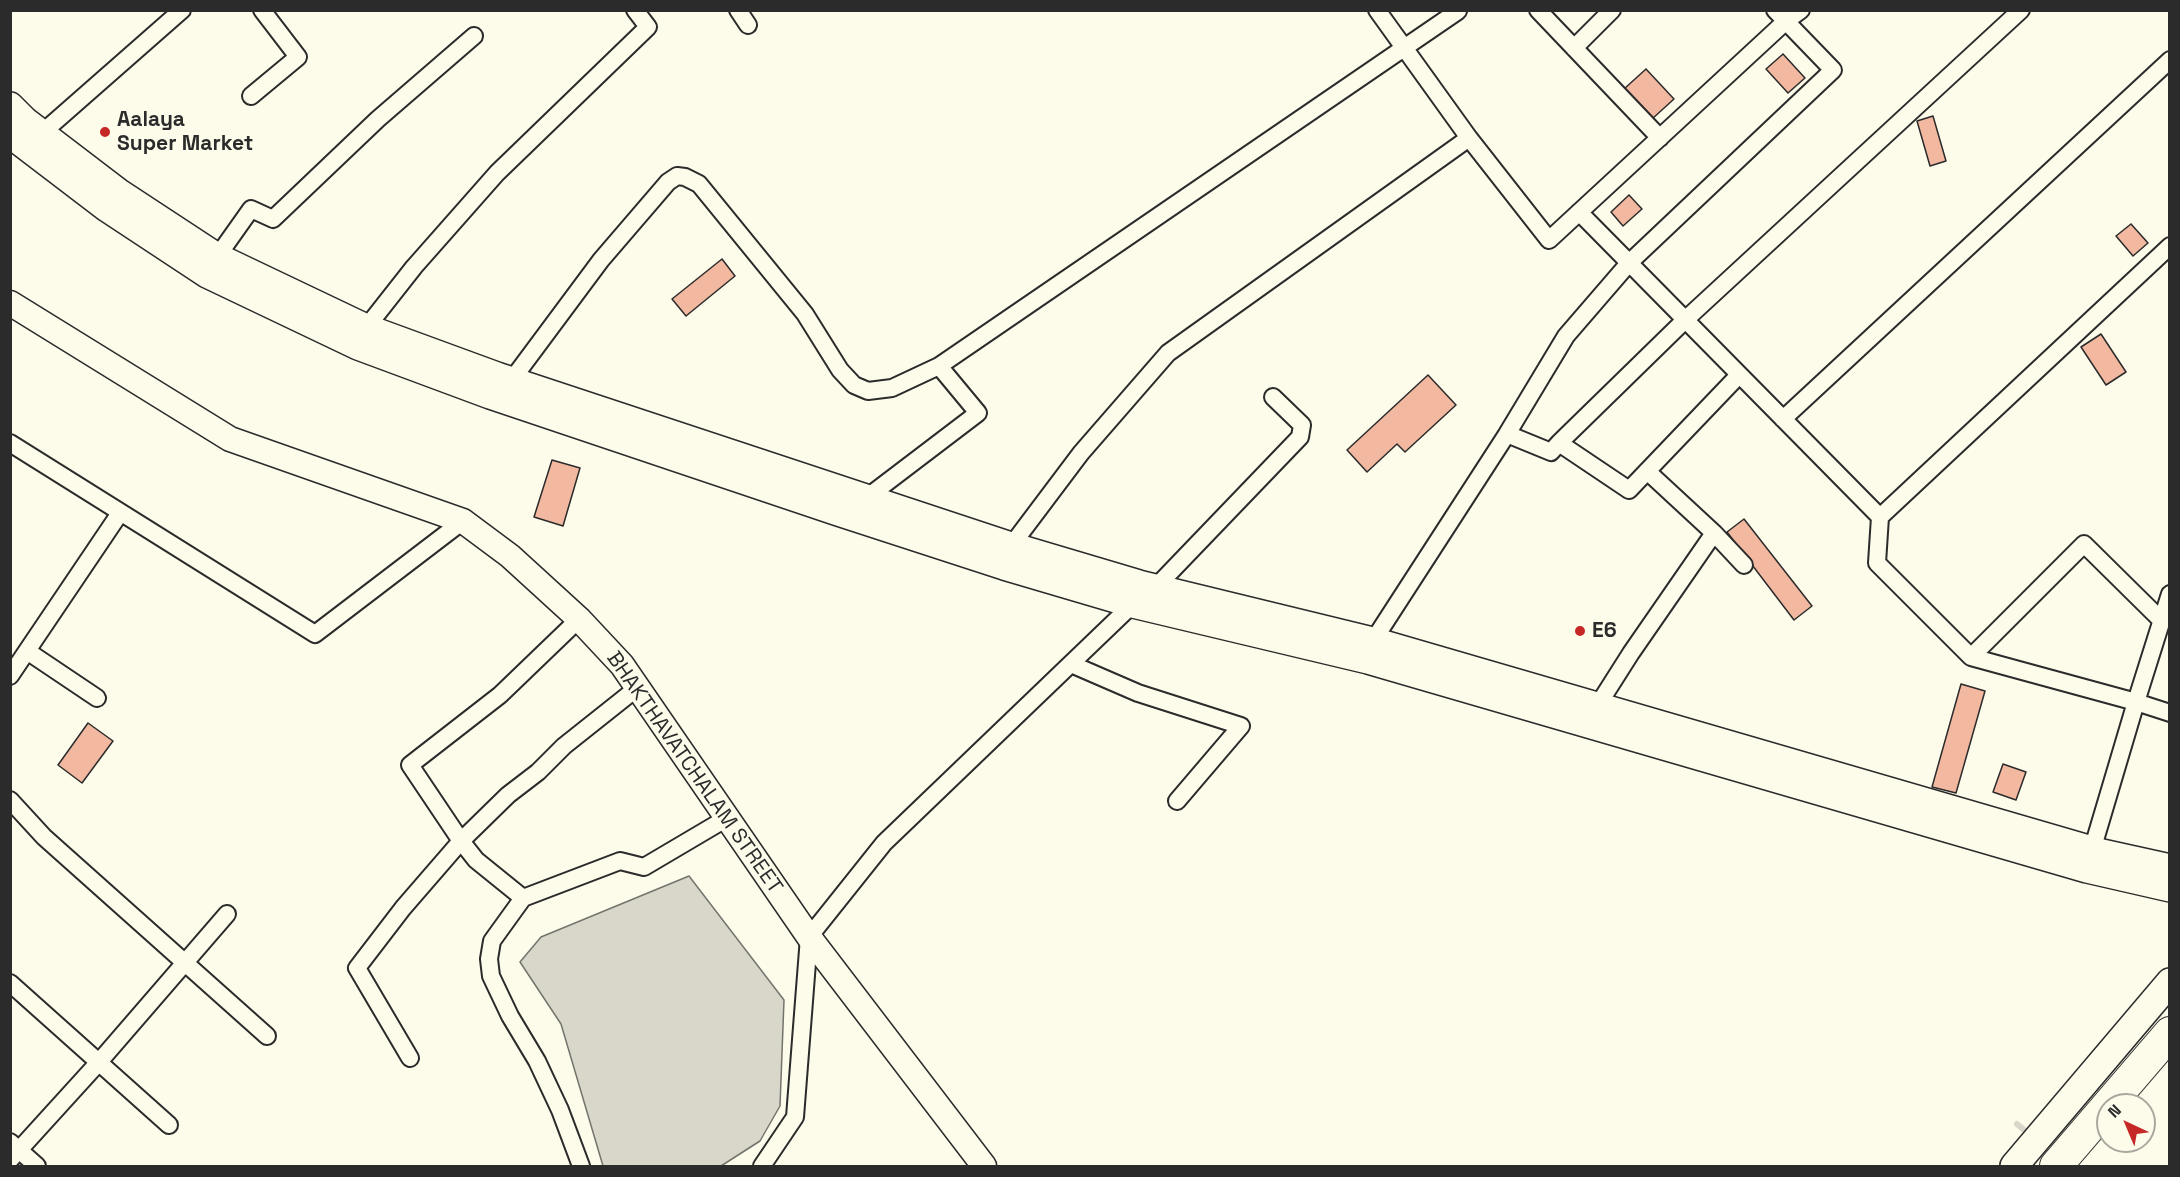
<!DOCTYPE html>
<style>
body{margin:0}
#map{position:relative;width:2180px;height:1177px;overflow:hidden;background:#fdfbea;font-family:"Space Grotesk",sans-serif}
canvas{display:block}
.frame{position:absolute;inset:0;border:12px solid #2b2b2b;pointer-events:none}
.north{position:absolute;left:2096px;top:1093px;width:60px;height:60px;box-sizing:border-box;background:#fdfbea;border:2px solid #a9a89e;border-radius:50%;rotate:316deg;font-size:16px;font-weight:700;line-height:24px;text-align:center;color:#2b2b2b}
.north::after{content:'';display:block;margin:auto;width:21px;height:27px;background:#c62828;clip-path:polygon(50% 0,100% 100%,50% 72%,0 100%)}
</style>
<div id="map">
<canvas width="2180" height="1177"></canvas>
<div class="frame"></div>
<div class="north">N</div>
</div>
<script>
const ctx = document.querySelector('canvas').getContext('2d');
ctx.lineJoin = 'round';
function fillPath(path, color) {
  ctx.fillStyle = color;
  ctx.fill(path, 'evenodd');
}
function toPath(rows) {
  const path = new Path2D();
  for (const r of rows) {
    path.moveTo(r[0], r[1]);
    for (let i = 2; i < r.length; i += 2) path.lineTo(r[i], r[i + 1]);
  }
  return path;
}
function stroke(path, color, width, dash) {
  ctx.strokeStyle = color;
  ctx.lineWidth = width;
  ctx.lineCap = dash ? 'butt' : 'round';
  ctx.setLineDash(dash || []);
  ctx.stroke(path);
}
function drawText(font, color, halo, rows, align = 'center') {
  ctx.font = font + ' "Space Grotesk",sans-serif';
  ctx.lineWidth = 4.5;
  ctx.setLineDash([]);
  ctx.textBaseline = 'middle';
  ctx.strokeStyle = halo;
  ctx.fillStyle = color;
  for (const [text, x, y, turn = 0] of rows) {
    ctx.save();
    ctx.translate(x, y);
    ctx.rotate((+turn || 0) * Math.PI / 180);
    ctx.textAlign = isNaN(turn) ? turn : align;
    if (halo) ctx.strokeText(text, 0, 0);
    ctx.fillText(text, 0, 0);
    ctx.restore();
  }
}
const water = toPath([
 [689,876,784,1000,780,1106,760,1141,721,1166,603,1166,561,1024,520,962,541,937,689,876]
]);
fillPath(water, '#d8d7c9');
stroke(water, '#74746e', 1.5);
stroke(toPath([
 [2017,1124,2030,1135]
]), '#d8d7c9', 6);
const building = toPath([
 [1783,54,1805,78,1788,93,1766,69,1783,54],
 [1646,69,1674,99,1652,119,1624,89,1646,69],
 [1933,116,1946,161,1930,166,1917,121,1933,116],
 [1629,195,1642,209,1623,226,1611,212,1629,195],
 [2131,224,2148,243,2133,256,2116,236,2131,224],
 [722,259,735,276,686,316,672,299,722,259],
 [2101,334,2126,372,2106,385,2081,347,2101,334],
 [1428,375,1456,405,1405,452,1397,444,1367,472,1347,450,1428,375],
 [552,460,580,468,563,526,534,517,552,460],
 [1744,519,1812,606,1794,620,1727,532,1744,519],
 [1961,684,1985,691,1956,793,1932,787,1961,684],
 [88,723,113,741,82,783,58,765,88,723],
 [2003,764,2026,772,2016,800,1993,792,2003,764]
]);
fillPath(building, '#f2b8a0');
stroke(building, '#2b2b2b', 1.5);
const street = toPath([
 [738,10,748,25],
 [1377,10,1469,138,1549,240,1786,21,1801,10],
 [1538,10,1660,138],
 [1574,48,1612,10],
 [251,96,298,57,262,10],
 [42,133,182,10],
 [1579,212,1880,517],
 [217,257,251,209,273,219,378,119,474,36],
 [366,328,414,267,497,173,648,27,635,10],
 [511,381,601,260,668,182,677,176,685,177,699,184,805,314,840,370,854,385,868,391,892,388,939,366],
 [1783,419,2170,60],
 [1507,434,1551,452,1559,443,1629,490,1739,375],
 [10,443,315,634,463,521],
 [1559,443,1685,320,2021,10],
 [865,499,978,413,939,366,1458,11],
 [1714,533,1744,565],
 [1008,554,1011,546,1081,453,1168,353,1469,138],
 [1155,588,1300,437,1302,425,1273,397],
 [2170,594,2136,702,2170,713],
 [1373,641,1507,434,1566,336,1629,263,1833,70,1775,10],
 [27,651,97,698],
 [1971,657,2084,544,2161,620],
 [1071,664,1138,693,1241,726,1177,801],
 [10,676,120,513],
 [1598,705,1631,653,1714,533,1647,471],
 [10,800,44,837,267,1036],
 [2090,857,2136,702,1971,657,1877,563,1880,517,2170,246],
 [523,898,476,860,461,841,410,765,500,695,579,619],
 [10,983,169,1125],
 [410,1058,357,968,403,908,461,841,508,795,538,772,564,746,637,688],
 [10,1142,19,1150,99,1062,227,914],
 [10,1160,19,1150,37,1166],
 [581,1166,560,1110,537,1061,510,1016,491,976,489,959,492,941,523,898,620,861,644,867,727,818],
 [762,1166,795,1117,809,937,884,843,1133,604]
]);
const secondary = toPath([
 [10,303,230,439,463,521,510,556,579,619,622,665,809,937,984,1166]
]);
const primary = toPath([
 [10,106,25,121,118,192,217,257,366,328,497,376,1011,546,1139,584,1373,641,2102,853,2170,868],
 [10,134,107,208,207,274,358,346,490,395,838,512,1004,566,1133,604,1368,660,2087,869,2170,888],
 [2014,1166,2170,982]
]);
const highway = toPath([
 [2056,1166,2170,1033]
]);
stroke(street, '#2b2b2b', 20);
stroke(secondary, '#2b2b2b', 27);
stroke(primary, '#2b2b2b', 30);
stroke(highway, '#2b2b2b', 34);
stroke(street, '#fdfbea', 16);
stroke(secondary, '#fdfbea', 24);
stroke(primary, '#fdfbea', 27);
stroke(highway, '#fdfbea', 32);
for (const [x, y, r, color] of [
 [105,132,6,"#c62828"],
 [1580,631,6,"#c62828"]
]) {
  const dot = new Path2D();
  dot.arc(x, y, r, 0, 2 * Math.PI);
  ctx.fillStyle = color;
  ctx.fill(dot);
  stroke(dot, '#fdfbea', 2);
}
drawText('bold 21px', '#2b2b2b', '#fdfbea', [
 ["Aalaya",117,120],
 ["Super Market",117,144],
 ["E6",1592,631]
], 'left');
drawText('21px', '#2b2b2b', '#fdfbea', [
 ["BHAKTHAVATCHALAM STREET",694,773,55]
]);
</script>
